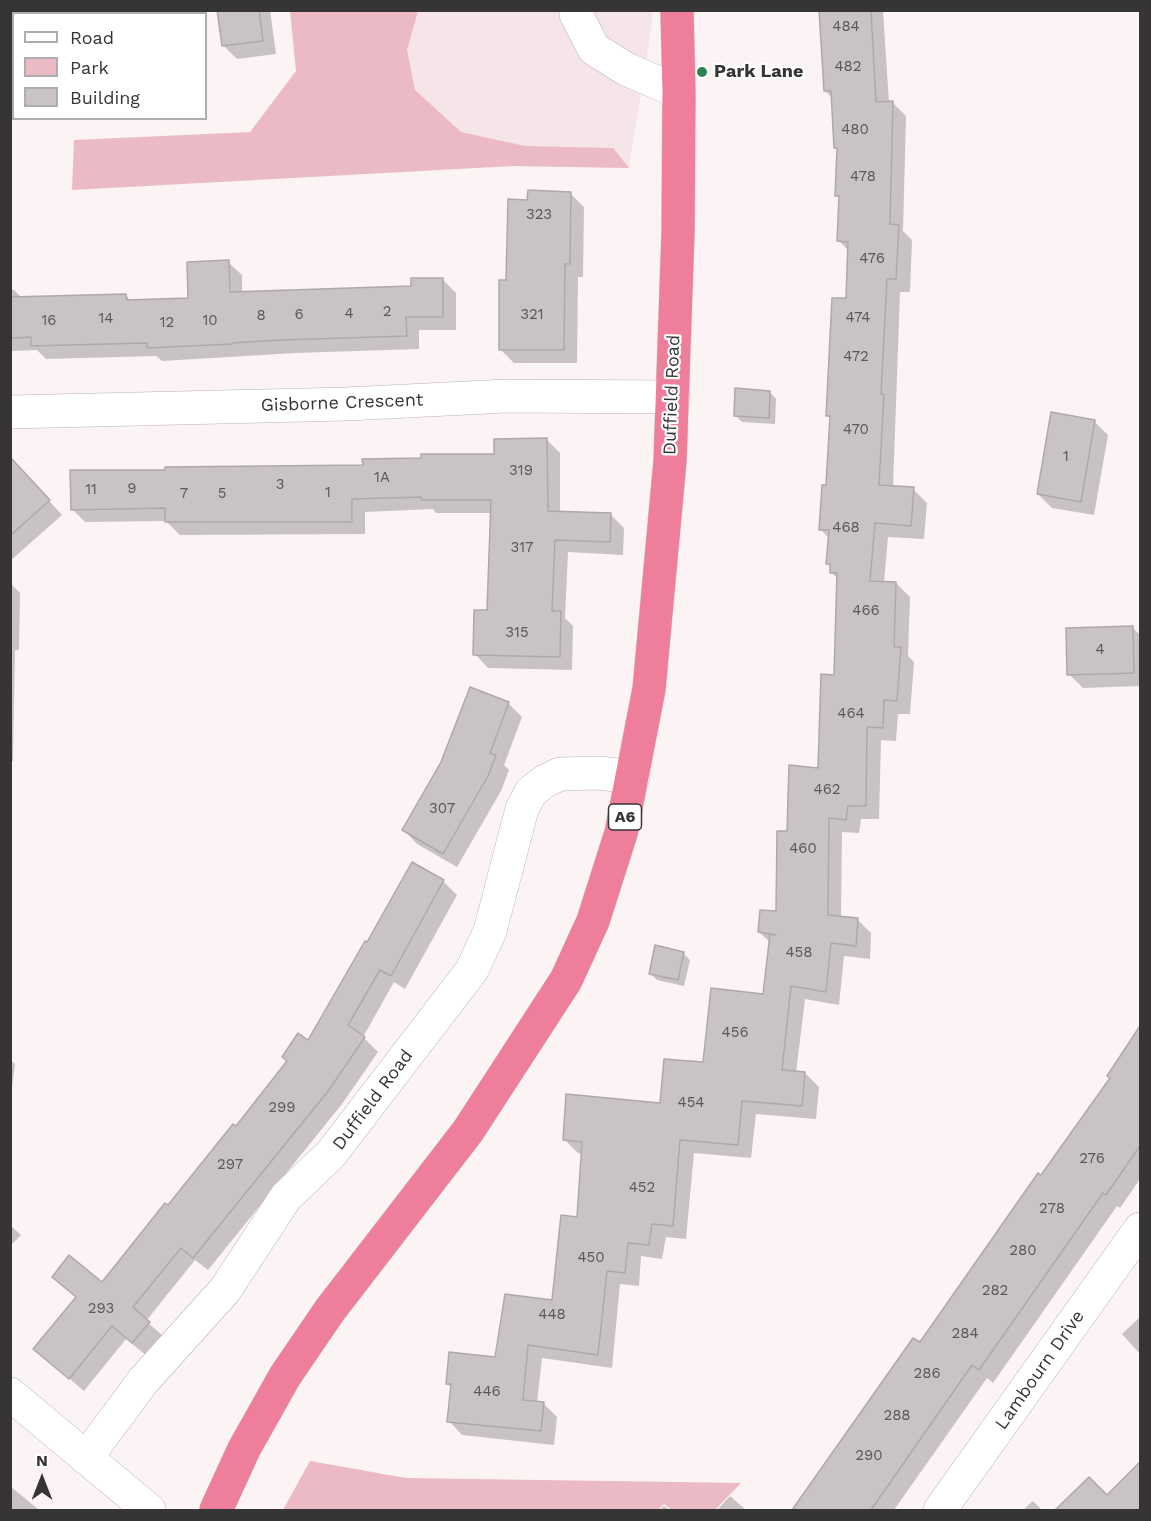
<!DOCTYPE html>
<style>
body{margin:0}
#map{position:relative;width:1151px;height:1521px;overflow:hidden;background:#fbf3f4;font-family:"Work Sans",sans-serif}
canvas{display:block}
.frame{position:absolute;inset:0;border:12px solid #363434;pointer-events:none}
.legend{position:absolute;left:12px;top:12px;width:195px;height:108px;box-sizing:border-box;background:#fff;border:2px solid #afaeae;margin:0;padding:8px 10px;list-style:none;font-size:18px;color:#363434}
.legend li{display:flex;align-items:center;gap:12px;height:30px}
.legend b{width:30px;border:2px solid #afaeae}
.north{position:absolute;left:12px;top:1449px;width:60px;height:60px;-webkit-text-stroke:4px #fff;paint-order:stroke;rotate:0deg;font-size:16px;font-weight:700;line-height:24px;text-align:center;color:#363434}
.north::after{content:'';display:block;margin:auto;width:21px;height:27px;background:#363434;clip-path:polygon(50% 0,100% 100%,50% 72%,0 100%)}
</style>
<div id="map">
<canvas width="1151" height="1521"></canvas>
<div class="frame"></div>
<ul class="legend">
<li><b style="height:8px;background:#fff"></b>Road</li>
<li><b style="height:16px;background:#ecbac4"></b>Park</li>
<li><b style="height:16px;background:#cac3c4"></b>Building</li>
</ul>
<div class="north">N</div>
</div>
<script>
const ctx = document.querySelector('canvas').getContext('2d');
ctx.lineJoin = 'round';
function fillPath(path, color) {
  ctx.fillStyle = color;
  ctx.fill(path, 'evenodd');
}
function toPath(rows) {
  const path = new Path2D();
  for (const r of rows) {
    path.moveTo(r[0], r[1]);
    for (let i = 2; i < r.length; i += 2) path.lineTo(r[i], r[i + 1]);
  }
  return path;
}
function stroke(path, color, width, dash) {
  ctx.strokeStyle = color;
  ctx.lineWidth = width;
  ctx.lineCap = dash ? 'butt' : 'round';
  ctx.setLineDash(dash || []);
  ctx.stroke(path);
}
function drawText(font, color, halo, rows, align = 'center') {
  ctx.font = font + ' "Work Sans",sans-serif';
  ctx.lineWidth = 4.5;
  ctx.setLineDash([]);
  ctx.textBaseline = 'middle';
  ctx.strokeStyle = halo;
  ctx.fillStyle = color;
  for (const [text, x, y, turn = 0] of rows) {
    ctx.save();
    ctx.translate(x, y);
    ctx.rotate((+turn || 0) * Math.PI / 180);
    ctx.textAlign = isNaN(turn) ? turn : align;
    if (halo) ctx.strokeText(text, 0, 0);
    ctx.fillText(text, 0, 0);
    ctx.restore();
  }
}
fillPath(toPath([
 [411,11,652,11,652,23,629,168,513,166,454,149,397,75]
]), '#f5e5e8');
fillPath(toPath([
 [290,11,418,11,407,50,415,90,461,132,525,146,613,148,629,168,513,166,72,190,74,140,250,132,296,71],
 [310,1461,406,1478,741,1483,715,1510,672,1510,664,1504,658,1510,283,1510]
]), '#ecbac4');
fillPath(toPath([
 [10,10,16,10,16,14,14,14,14,85,10,86],
 [219,10,270,10,276,54,237,59,223,45],
 [821,10,883,10,889,103,893,103,906,116,903,231,912,240,910,292,900,292,893,487,913,489,927,503,924,539,888,537,884,583,896,583,910,597,908,656,914,662,910,714,898,714,896,741,881,740,879,819,861,819,859,833,842,832,841,918,857,919,871,933,870,959,844,956,839,1005,805,999,796,1073,805,1073,819,1087,816,1119,756,1114,751,1158,694,1153,686,1239,666,1237,662,1259,641,1256,639,1286,620,1284,612,1368,542,1358,537,1403,543,1403,557,1417,554,1445,462,1435,449,1421,452,1388,447,1384,496,1358,553,1301,578,1219,583,1154,578,1153,564,1139,662,1105,705,1064,764,996,771,943,759,932,778,913,789,833,819,769,835,676,838,579,831,572,832,567,828,563,830,539,820,529,828,487,831,419,828,416,847,300,849,251,839,241,841,199,837,196,838,151,835,148,833,98,825,91],
 [570,193,584,207,583,277,578,277,577,363,514,363,500,349,508,282,529,201],
 [228,262,242,275,242,293,413,288,443,280,456,293,456,330,419,330,419,349,295,353,162,361,156,356,46,359,37,350,10,351,10,290,14,290,22,298,126,296,131,301,190,299],
 [770,392,776,399,775,424,742,422,735,415],
 [1094,421,1108,435,1094,515,1052,508,1038,494],
 [547,440,560,453,560,513,611,515,624,528,623,555,568,552,565,618,573,626,572,670,488,668,475,654,488,611,492,513,436,513,433,509,365,512,365,534,180,535,166,521,85,522,72,509,364,466,496,456],
 [10,472,30,480,62,515,10,561],
 [10,583,20,593,19,650,15,650,13,761,10,761],
 [1132,627,1140,635,1140,686,1083,688,1069,674],
 [471,689,509,704,522,717,504,765,509,770,501,791,457,867,417,844,404,830,442,763],
 [443,881,457,895,405,989,394,982,363,1037,378,1052,342,1104,208,1270,195,1260,146,1321,163,1336,147,1356,126,1339,84,1391,35,1349,77,1298,54,1277,102,1285,308,1042,368,944],
 [683,953,690,960,684,986,657,980,650,973],
 [1140,1035,1140,1179,1120,1208,1117,1206,993,1383,987,1378,894,1510,815,1510,802,1498,920,1344,1042,1177],
 [10,1060,15,1064,10,1103],
 [10,1225,21,1235,10,1246],
 [1140,1317,1140,1354,1122,1334],
 [1140,1464,1140,1510,1057,1510,1089,1480,1107,1497],
 [10,1486,39,1510,10,1510],
 [730,1496,746,1510,717,1510],
 [1033,1501,1042,1510,1023,1510],
 [664,1506,670,1510,660,1510]
]), '#0003');
const building = toPath([
 [217,10,259,10,263,41,222,46,217,10],
 [819,10,871,10,876,102,893,101,890,224,899,225,896,279,887,279,881,394,884,394,879,485,914,487,911,526,875,523,870,581,896,582,894,647,901,647,897,701,884,700,883,728,867,727,866,806,848,806,846,820,829,818,828,915,858,918,856,946,831,943,826,992,791,986,782,1070,805,1072,802,1106,742,1101,738,1145,680,1140,673,1226,652,1224,649,1245,628,1243,625,1273,607,1271,598,1355,528,1345,523,1400,544,1402,541,1431,447,1422,451,1384,446,1384,449,1352,495,1357,505,1294,552,1300,561,1215,577,1217,582,1142,563,1140,566,1094,660,1103,664,1059,703,1062,711,988,763,994,770,934,776,935,758,932,760,910,776,911,777,831,787,831,789,765,818,768,821,674,834,675,837,573,830,573,830,564,826,564,829,530,819,530,822,485,826,485,830,416,826,416,832,298,846,298,848,242,837,241,839,196,835,196,837,148,834,148,831,91,824,91,819,10],
 [528,190,571,192,570,264,565,264,564,350,499,350,499,280,506,280,508,199,527,200,528,190],
 [229,260,230,292,411,286,411,278,443,278,443,317,406,317,407,336,281,340,232,343,232,344,147,348,147,343,31,346,31,337,10,338,10,297,126,294,127,300,188,298,187,262,229,260],
 [735,388,770,391,769,418,734,416,735,388],
 [1051,412,1095,420,1081,502,1037,494,1051,412],
 [547,438,548,511,611,513,610,542,555,540,552,611,561,611,560,657,473,655,474,610,487,610,491,500,421,500,421,497,352,499,352,522,165,522,165,508,71,510,70,470,165,470,165,467,363,465,362,459,421,458,421,454,494,454,494,439,547,438],
 [10,457,50,500,10,536,10,457],
 [1133,626,1134,673,1067,675,1066,628,1133,626],
 [470,687,509,702,490,753,496,755,488,776,443,854,402,830,441,762,470,687],
 [412,862,444,880,391,976,380,970,348,1025,365,1037,329,1090,193,1258,181,1248,133,1307,150,1322,132,1343,112,1326,69,1379,33,1349,76,1297,52,1277,69,1255,102,1282,165,1203,168,1205,233,1124,236,1126,287,1061,282,1057,298,1033,308,1040,365,941,367,942,412,862],
 [655,945,684,952,678,980,649,974,655,945],
 [1140,1026,1140,1146,1106,1195,1103,1193,979,1370,972,1365,871,1510,792,1510,913,1338,920,1342,1038,1173,1041,1175,1110,1078,1107,1076,1140,1026],
 [1140,1462,1140,1510,1055,1510,1089,1477,1107,1495,1140,1462]
]);
fillPath(building, '#cac3c4');
stroke(building, '#afa8a9', 1.5);
const minor = toPath([
 [576,10,576,14,594,49,626,69,679,92],
 [10,412,347,404,507,396,673,397],
 [10,1394,149,1510],
 [86,1458,143,1381,225,1290,286,1197,331,1154,472,970,490,931,522,809,531,792,545,781,560,774,599,773,633,777],
 [940,1510,1140,1229]
]);
const highway = toPath([
 [216,1510,244,1449,285,1376,330,1310,468,1131,566,980,593,921,621,833,649,689,670,461,678,233,679,92,677,10]
]);
stroke(minor, '#b9b2b3', 34);
stroke(highway, '#d3d2d2', 34);
stroke(toPath([
 [123,14,125,10],
 [10,107,14,106]
]), '#9f9a9a', 4, [4.5, 3]);
stroke(minor, '#fff', 33);
stroke(highway, '#ee7e99', 33);
for (const [x, y, r, color] of [
 [702,72,6,"#2d8154"]
]) {
  const dot = new Path2D();
  dot.arc(x, y, r, 0, 2 * Math.PI);
  ctx.fillStyle = color;
  ctx.fill(dot);
  stroke(dot, '#fff', 2);
}
drawText('15px', '#5b5858', null, [
 ["484",846,27],
 ["482",848,67],
 ["480",855,130],
 ["478",863,177],
 ["323",539,215],
 ["476",872,259],
 ["2",387,312],
 ["4",349,314],
 ["6",299,315],
 ["321",532,315],
 ["8",261,316],
 ["474",858,318],
 ["14",106,319],
 ["16",49,321],
 ["10",210,321],
 ["12",167,323],
 ["472",856,357],
 ["470",856,430],
 ["1",1066,457],
 ["319",521,471],
 ["1A",382,478],
 ["3",280,485],
 ["9",132,489],
 ["11",91,490],
 ["1",328,493],
 ["7",184,494],
 ["5",222,494],
 ["468",846,528],
 ["317",522,548],
 ["466",866,611],
 ["315",517,633],
 ["4",1100,650],
 ["464",851,714],
 ["462",827,790],
 ["307",442,809],
 ["460",803,849],
 ["458",799,953],
 ["456",735,1033],
 ["454",691,1103],
 ["299",282,1108],
 ["276",1092,1159],
 ["297",230,1165],
 ["452",642,1188],
 ["278",1052,1209],
 ["280",1023,1251],
 ["450",591,1258],
 ["282",995,1291],
 ["293",101,1309],
 ["448",552,1315],
 ["284",965,1334],
 ["286",927,1374],
 ["446",487,1392],
 ["288",897,1416],
 ["290",869,1456]
]);
for (const [x, y, w] of [
 [625,817,33]
]) {
  const box = new Path2D();
  box.roundRect(x - w / 2, y - 13, w, 26, 4.5);
  ctx.fillStyle = '#fff';
  ctx.fill(box);
  stroke(box, '#363434', 1.5);
}
drawText('bold 16px', '#363434', null, [
 ["A6",625,817]
]);
drawText('bold 18px', '#363434', '#fff', [
 ["Park Lane",714,72]
], 'left');
drawText('18px', '#363434', '#fff', [
 ["Duffield Road",672,395,-88],
 ["Gisborne Crescent",342,403,-2],
 ["Duffield Road",373,1100,-53],
 ["Lambourn Drive",1040,1370,-55]
]);
</script>
